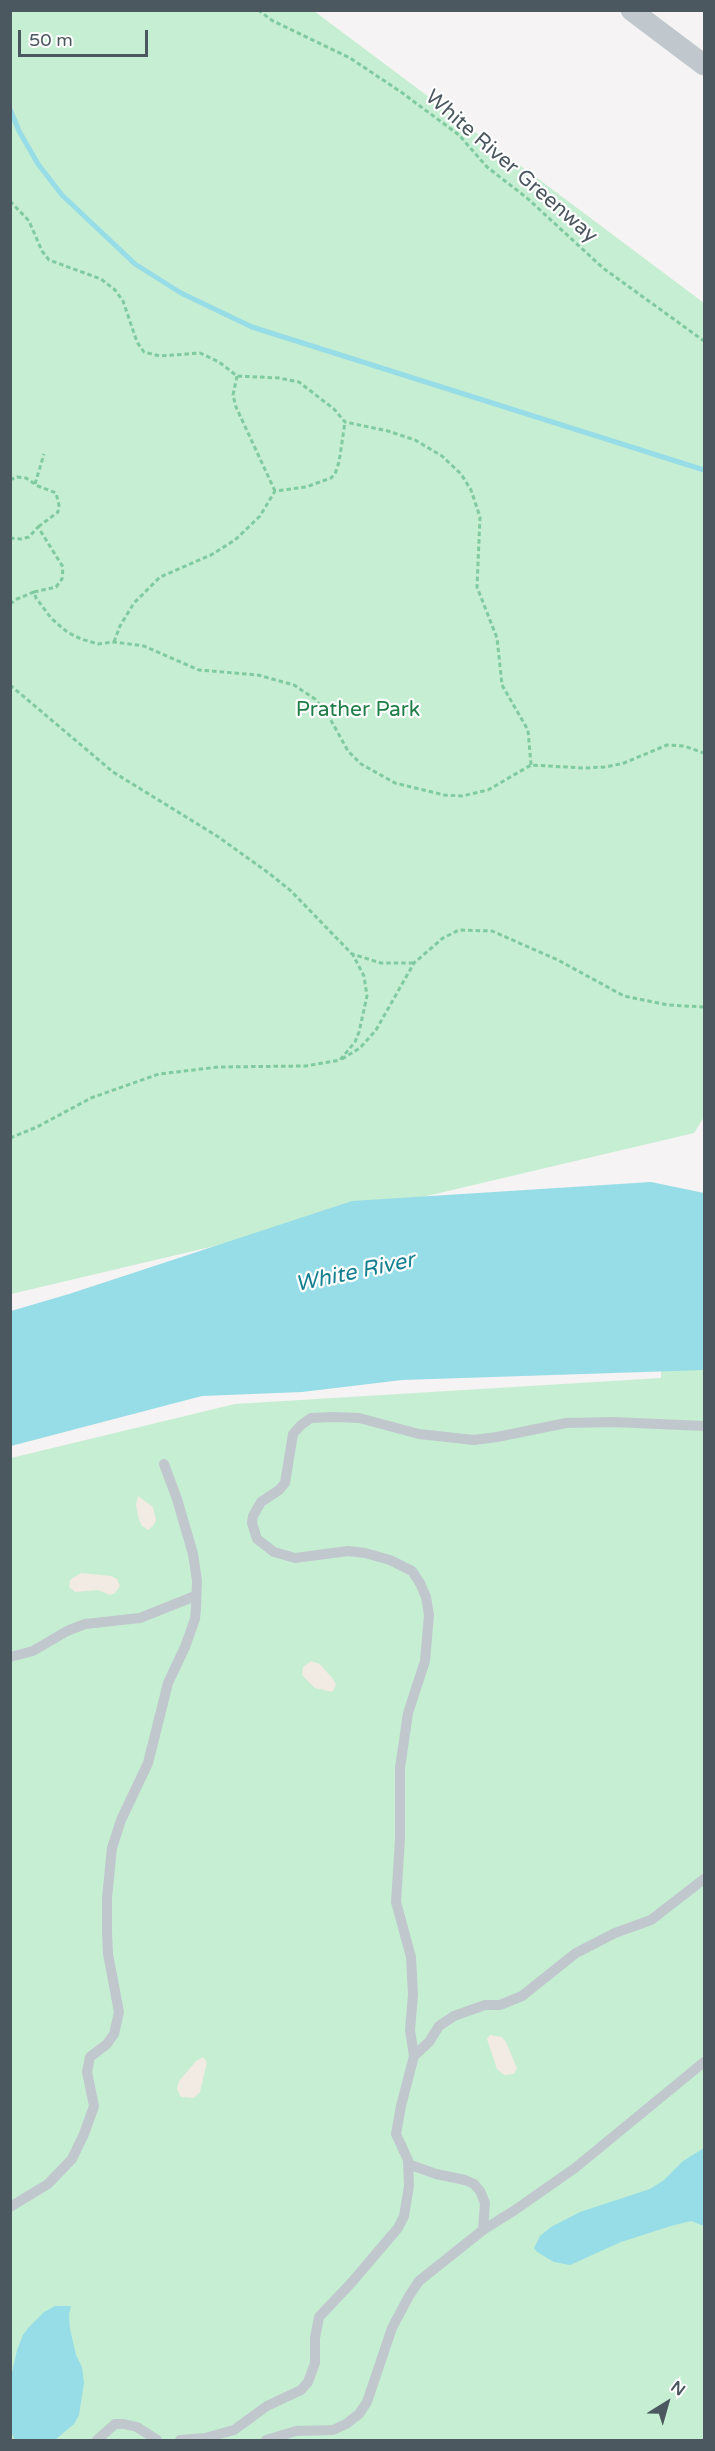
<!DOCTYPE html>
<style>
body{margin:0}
#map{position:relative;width:715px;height:2451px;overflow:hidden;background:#f5f3f3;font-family:"Varela Round",sans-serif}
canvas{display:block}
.frame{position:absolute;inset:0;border:12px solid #4c585f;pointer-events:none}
.north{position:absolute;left:637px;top:2373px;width:60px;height:60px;-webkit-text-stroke:4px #fff;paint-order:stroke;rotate:37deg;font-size:16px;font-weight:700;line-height:24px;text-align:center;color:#4c585f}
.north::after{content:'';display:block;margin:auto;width:21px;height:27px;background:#4c585f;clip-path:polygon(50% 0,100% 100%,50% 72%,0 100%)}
.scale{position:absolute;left:18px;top:30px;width:130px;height:27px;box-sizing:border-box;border:3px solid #4c585f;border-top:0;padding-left:8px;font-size:18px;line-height:21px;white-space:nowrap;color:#4c585f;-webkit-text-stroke:4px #fff;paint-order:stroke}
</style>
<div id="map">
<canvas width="715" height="2451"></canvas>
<div class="frame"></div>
<div class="north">N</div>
<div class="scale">50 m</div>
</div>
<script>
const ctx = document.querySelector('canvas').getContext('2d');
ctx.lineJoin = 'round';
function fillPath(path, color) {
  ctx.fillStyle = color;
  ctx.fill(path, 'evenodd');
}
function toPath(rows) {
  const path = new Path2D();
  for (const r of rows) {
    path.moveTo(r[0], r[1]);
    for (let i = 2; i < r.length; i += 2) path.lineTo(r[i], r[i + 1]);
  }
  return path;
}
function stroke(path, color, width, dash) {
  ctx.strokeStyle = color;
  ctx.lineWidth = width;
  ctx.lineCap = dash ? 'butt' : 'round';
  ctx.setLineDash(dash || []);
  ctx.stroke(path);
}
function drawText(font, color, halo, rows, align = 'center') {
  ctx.font = font + ' "Varela Round",sans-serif';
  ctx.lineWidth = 4.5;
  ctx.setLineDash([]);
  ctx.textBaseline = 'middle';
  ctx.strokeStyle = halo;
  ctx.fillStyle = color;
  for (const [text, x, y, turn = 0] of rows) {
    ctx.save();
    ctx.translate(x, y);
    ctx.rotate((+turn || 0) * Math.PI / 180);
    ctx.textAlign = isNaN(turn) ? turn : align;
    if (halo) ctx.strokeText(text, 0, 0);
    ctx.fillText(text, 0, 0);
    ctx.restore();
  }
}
fillPath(toPath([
 [11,11,314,11,704,303,704,1117,694,1133,11,1294],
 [661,1336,704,1343,703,2440,11,2440,11,1458,235,1404,661,1378]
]), '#c6eed2');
fillPath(toPath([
 [138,1496,153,1507,156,1520,153,1526,148,1530,142,1526,139,1520,136,1505],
 [81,1573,111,1576,117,1579,120,1586,115,1593,110,1595,98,1590,75,1592,69,1587,70,1580],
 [311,1661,320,1664,333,1679,336,1685,332,1692,315,1688,302,1675,303,1667],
 [490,2035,502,2037,506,2042,517,2068,514,2074,504,2075,497,2069,487,2039],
 [203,2057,207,2062,200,2092,194,2098,181,2097,177,2089,179,2081,196,2061]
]), '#f1ebe3');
fillPath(toPath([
 [651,1182,704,1193,704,1370,402,1380,302,1392,202,1396,11,1446,11,1311,69,1294,352,1201],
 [704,2148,704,2226,691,2221,671,2226,621,2242,570,2265,554,2262,537,2252,534,2248,540,2236,551,2227,580,2212,650,2189,664,2180,683,2161],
 [55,2306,71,2306,69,2314,70,2329,76,2355,82,2367,84,2383,79,2415,74,2424,55,2440,15,2440,11,2431,10,2381,17,2350,23,2335,29,2327,44,2312]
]), '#97dde7');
stroke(toPath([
 [10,109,19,131,38,164,62,195,135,264,181,293,252,327,704,470]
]), '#97dde7', 5);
stroke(toPath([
 [258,10,273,21,350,58,401,92,459,135,487,167,527,198,603,268,704,341],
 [10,201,29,221,42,251,49,260,101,279,115,290,123,301,137,342,144,352,160,356,200,353,219,362,237,376,279,378,299,382,334,409,345,422,388,431,415,440,442,456,461,474,471,490,480,517,477,587,497,638,502,685,528,730,531,765],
 [237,376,233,395,236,407,275,491],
 [10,480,17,477,26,478,38,486,56,493,59,505,58,512,38,527],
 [35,484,44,454],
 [10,538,21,539,29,537,38,527,63,567,62,579,56,587,34,592],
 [10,604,17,599,34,592,36,598,51,618,67,632,81,639,98,644,114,642,144,646,199,670,258,675,294,685,315,699,328,715,348,751,361,764,395,783,444,795,462,796,488,790,531,765,583,768,606,767,624,763,667,745,684,746,704,753],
 [114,642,120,626,134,603,160,577,211,555,235,540,260,516,275,491,306,487,331,478,335,474,339,462,345,422],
 [10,685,113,772,217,836,270,874,291,891,352,954,381,963,414,963],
 [342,1059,360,1048,376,1030,414,963,443,938,459,930,492,931,558,960,624,996,668,1005,704,1007],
 [10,1138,37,1127,91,1098,159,1074,218,1067,306,1066,340,1060,355,1042,359,1032,367,996,364,976,353,955]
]), '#80caa0', 3, [4.5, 3]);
stroke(toPath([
 [10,1657,33,1651,67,1631,85,1624,140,1618,195,1596],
 [414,2056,429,2042,439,2026,454,2016,485,2005,500,2005,522,1996,576,1953,615,1933,651,1920,704,1879],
 [408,2164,436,2174,465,2180,474,2184,480,2191,485,2203,483,2230],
 [10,2207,48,2184,72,2159,84,2134,94,2106,87,2072,90,2057,107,2044,114,2034,119,2012,108,1954,107,1932,107,1898,112,1848,121,1820,148,1763,168,1683,185,1647,195,1619,196,1608,197,1581,193,1554,177,1499,164,1464],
 [97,2440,115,2424,124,2424,137,2427,157,2440],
 [180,2440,205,2438,234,2430,267,2406,301,2390,308,2382,315,2363,315,2338,319,2317,352,2282,398,2228,404,2216,409,2186,408,2160,396,2134,401,2106,414,2056,410,2030,413,1995,411,1957,396,1902,400,1839,400,1768,408,1713,425,1661,429,1615,426,1597,420,1583,412,1571,390,1560,365,1553,348,1551,295,1558,274,1552,257,1539,252,1523,253,1516,261,1502,279,1490,285,1483,293,1434,301,1425,311,1418,333,1417,359,1418,419,1434,474,1440,497,1437,566,1423,613,1422,704,1426],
 [266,2440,296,2431,333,2430,346,2424,359,2414,367,2402,392,2328,409,2296,419,2281,483,2230,515,2210,575,2168,704,2062]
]), '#c0c8ce', 10);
stroke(toPath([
 [631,10,704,65]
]), '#c0c8ce', 21);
drawText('21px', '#4c585f', '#fff', [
 ["White River Greenway",511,167,41]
]);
drawText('21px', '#1f7e47', '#fff', [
 ["Prather Park",358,710]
]);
drawText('italic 22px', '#168090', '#fff', [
 ["White River",355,1273,-12]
]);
</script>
